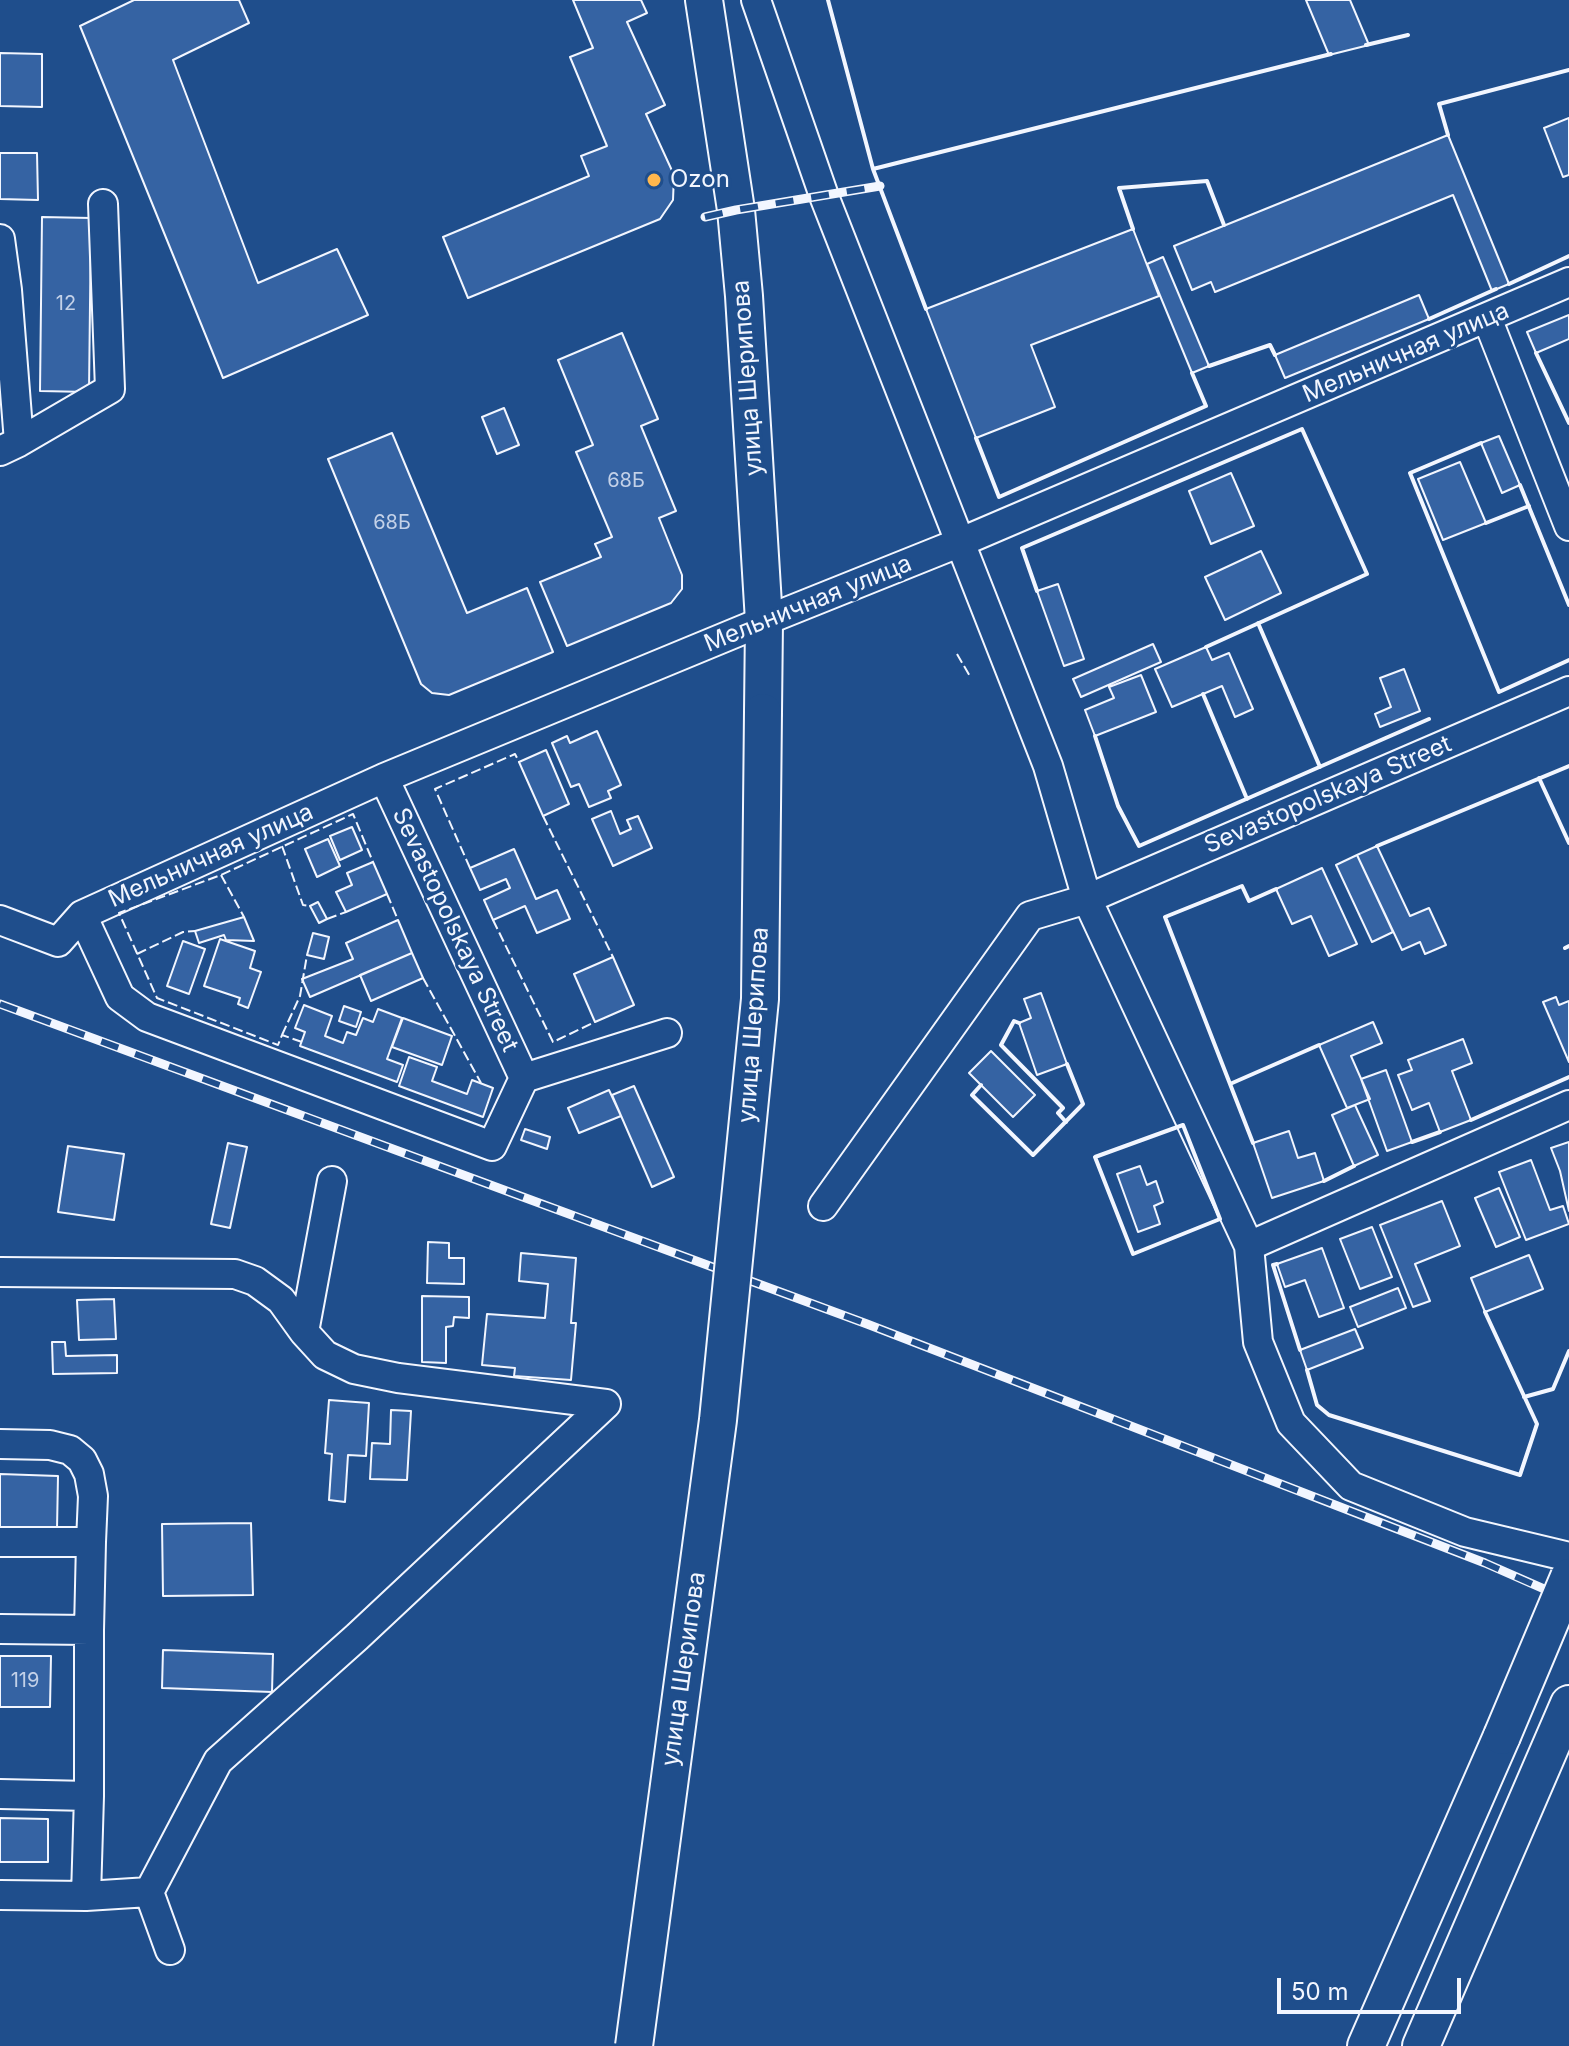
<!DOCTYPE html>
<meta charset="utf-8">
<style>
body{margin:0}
#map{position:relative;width:1569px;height:2046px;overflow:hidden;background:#1f4e8c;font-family:Inter,sans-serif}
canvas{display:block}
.scale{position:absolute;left:1277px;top:1978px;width:184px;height:36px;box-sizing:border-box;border:4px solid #f2f6ff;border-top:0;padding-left:10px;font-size:24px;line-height:28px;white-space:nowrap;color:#f2f6ff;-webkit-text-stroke:6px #1f4e8c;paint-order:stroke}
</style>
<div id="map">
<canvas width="1569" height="2046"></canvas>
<div class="scale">50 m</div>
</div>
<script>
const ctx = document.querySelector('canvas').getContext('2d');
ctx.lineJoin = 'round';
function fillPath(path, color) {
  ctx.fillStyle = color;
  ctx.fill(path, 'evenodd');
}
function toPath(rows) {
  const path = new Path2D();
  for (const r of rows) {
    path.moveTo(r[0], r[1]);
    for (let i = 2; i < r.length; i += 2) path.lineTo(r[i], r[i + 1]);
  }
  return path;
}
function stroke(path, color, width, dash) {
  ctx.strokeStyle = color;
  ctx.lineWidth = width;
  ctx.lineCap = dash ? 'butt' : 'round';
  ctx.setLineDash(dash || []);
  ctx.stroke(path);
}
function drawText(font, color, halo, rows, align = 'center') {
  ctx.font = font + ' Inter,sans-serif';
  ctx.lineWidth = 6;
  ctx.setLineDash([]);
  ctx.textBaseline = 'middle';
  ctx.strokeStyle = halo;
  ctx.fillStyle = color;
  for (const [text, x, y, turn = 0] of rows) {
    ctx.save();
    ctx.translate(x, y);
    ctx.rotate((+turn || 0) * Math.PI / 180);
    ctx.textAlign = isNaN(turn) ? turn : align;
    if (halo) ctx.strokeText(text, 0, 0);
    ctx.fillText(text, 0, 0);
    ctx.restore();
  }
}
const building = toPath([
 [134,0,239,0,249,23,173,60,258,283,337,249,368,315,223,378,80,26,134,0],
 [573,0,641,0,647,13,627,22,665,105,646,114,674,175,673,200,660,219,468,298,443,237,589,176,581,156,607,146,570,57,593,48,573,0],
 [1306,0,1350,0,1369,45,1329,55,1306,0],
 [0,53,42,54,42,107,0,106,0,53],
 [1569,118,1569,175,1563,177,1544,128,1569,118],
 [1448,135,1509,284,1492,291,1453,195,1215,292,1211,282,1192,290,1174,246,1448,135],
 [0,153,37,153,38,200,0,199,0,153],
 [42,217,91,218,89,392,40,391,42,217],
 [1133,229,1159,296,1031,345,1055,407,976,438,926,309,1133,229],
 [1163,257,1209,366,1192,373,1147,264,1163,257],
 [1419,295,1429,319,1285,378,1275,355,1419,295],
 [1569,315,1569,339,1536,353,1527,332,1569,315],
 [622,333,658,419,641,426,676,511,659,518,682,575,682,589,671,603,567,646,540,582,601,557,595,544,612,537,576,452,593,445,558,360,622,333],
 [504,408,519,445,497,454,482,417,504,408],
 [392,433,467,613,527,588,553,652,449,695,432,693,421,684,328,459,392,433],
 [1499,436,1520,485,1502,493,1481,443,1499,436],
 [1460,462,1486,523,1443,540,1418,479,1460,462],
 [1231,473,1254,526,1211,544,1189,491,1231,473],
 [1261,551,1281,593,1225,620,1205,577,1261,551],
 [1058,584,1084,659,1064,666,1037,591,1058,584],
 [1153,644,1161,662,1081,697,1073,679,1153,644],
 [1206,647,1212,660,1229,653,1253,709,1235,717,1222,686,1172,707,1155,669,1206,647],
 [1404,669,1420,711,1380,727,1375,714,1391,707,1380,678,1404,669],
 [1141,675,1156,712,1095,736,1085,710,1114,698,1109,687,1141,675],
 [597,731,621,785,608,791,611,798,589,807,579,784,571,787,552,743,567,736,570,743,597,731],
 [546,750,569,804,543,816,519,762,546,750],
 [611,811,620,834,631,829,627,820,638,816,652,848,613,866,592,819,611,811],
 [352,827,362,850,340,860,330,836,352,827],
 [328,839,340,866,317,877,305,849,328,839],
 [1377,846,1410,916,1429,908,1446,945,1425,954,1420,942,1402,950,1357,855,1377,846],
 [514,849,536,899,557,890,570,919,537,933,525,906,493,920,484,900,510,888,506,879,480,890,470,868,514,849],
 [1357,855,1393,932,1372,942,1336,865,1357,855],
 [373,862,387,894,346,912,336,892,352,885,347,873,373,862],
 [1322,868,1357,944,1329,956,1311,916,1292,924,1276,889,1322,868],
 [318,902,327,919,319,923,310,906,318,902],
 [244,917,254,941,226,940,224,935,199,943,195,931,244,917],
 [398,920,412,953,310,997,302,979,353,959,346,943,398,920],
 [313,933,329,937,324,959,307,955,313,933],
 [220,939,255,951,250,968,261,972,248,1008,238,1004,240,998,204,986,220,939],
 [183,941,205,949,189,994,167,986,183,941],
 [412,953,423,978,371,1001,360,975,412,953],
 [613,957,634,1005,595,1022,574,974,613,957],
 [1041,993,1067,1064,1037,1075,1019,1023,1031,1018,1024,999,1041,993],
 [1556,997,1559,1005,1569,1001,1569,1062,1543,1002,1556,997],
 [304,1005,332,1016,325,1036,343,1043,347,1032,356,1035,363,1018,373,1022,378,1009,402,1018,387,1059,403,1065,397,1082,300,1046,305,1032,295,1028,304,1005],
 [344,1006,361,1012,356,1027,339,1021,344,1006],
 [403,1018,452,1036,442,1065,392,1047,403,1018],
 [1373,1022,1382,1043,1351,1056,1370,1099,1347,1108,1319,1045,1373,1022],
 [1463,1039,1472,1063,1452,1071,1471,1120,1440,1132,1429,1103,1412,1110,1398,1075,1412,1070,1408,1060,1463,1039],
 [991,1051,1035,1095,1013,1117,969,1073,991,1051],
 [409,1057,437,1067,432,1081,467,1094,472,1080,493,1088,483,1117,399,1086,409,1057],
 [1386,1070,1412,1142,1387,1151,1361,1079,1386,1070],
 [634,1086,674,1177,652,1187,612,1095,634,1086],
 [609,1090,621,1116,579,1133,568,1108,609,1090],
 [1355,1105,1378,1155,1354,1166,1332,1115,1355,1105],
 [525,1129,550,1137,547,1149,521,1140,525,1129],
 [1289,1131,1298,1158,1315,1153,1324,1181,1272,1198,1253,1143,1289,1131],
 [1569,1142,1569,1211,1560,1171,1551,1148,1569,1142],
 [228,1143,247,1147,230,1228,211,1224,228,1143],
 [68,1146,124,1154,114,1220,58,1212,68,1146],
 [1531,1160,1550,1210,1563,1206,1569,1224,1526,1240,1499,1172,1531,1160],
 [1140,1166,1147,1185,1156,1181,1163,1202,1154,1206,1160,1224,1138,1232,1117,1174,1140,1166],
 [1499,1188,1520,1237,1496,1247,1475,1198,1499,1188],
 [1442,1201,1460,1246,1415,1264,1430,1301,1413,1307,1380,1225,1442,1201],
 [1372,1227,1392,1277,1360,1289,1340,1239,1372,1227],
 [428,1242,449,1243,449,1258,464,1258,464,1284,427,1283,428,1242],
 [1322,1248,1344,1308,1319,1317,1305,1280,1285,1287,1277,1264,1322,1248],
 [521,1253,576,1258,571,1323,576,1323,571,1380,514,1376,515,1368,482,1365,487,1314,545,1318,548,1284,519,1281,521,1253],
 [1529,1255,1543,1289,1485,1312,1471,1278,1529,1255],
 [1398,1288,1406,1308,1358,1327,1350,1307,1398,1288],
 [422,1296,469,1297,469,1318,454,1317,453,1326,446,1327,446,1363,422,1362,422,1296],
 [114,1299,116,1339,79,1340,77,1300,114,1299],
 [1355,1329,1363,1348,1307,1370,1300,1350,1355,1329],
 [52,1342,65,1342,66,1356,117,1355,117,1373,53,1374,52,1342],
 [329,1400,369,1403,366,1456,348,1455,345,1502,329,1500,332,1454,325,1453,329,1400],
 [391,1410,411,1411,407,1480,370,1479,372,1443,390,1444,391,1410],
 [0,1474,58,1476,57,1529,0,1527,0,1474],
 [251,1523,253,1595,163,1596,162,1524,251,1523],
 [163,1650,273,1654,272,1692,162,1688,163,1650],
 [0,1656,51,1656,50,1707,0,1707,0,1656],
 [0,1818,48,1819,48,1862,0,1862,0,1818]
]);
fillPath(building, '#3563a3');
stroke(building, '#f2f6ff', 2);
const minor = toPath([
 [756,0,824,196,1048,766,1087,899,1030,916,823,1206],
 [0,239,7,290,19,442,0,451],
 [1487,318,1569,526],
 [19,442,110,389,103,204],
 [1569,691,1087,899,1249,1246,1258,1342,1291,1423,1351,1486,1465,1532,1569,1557],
 [384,778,524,1078,667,1033],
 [82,915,120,997,147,1017,492,1146,524,1078],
 [0,920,58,942,82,915,384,778,764,621,961,542,1569,282],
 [332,1181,304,1332,325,1355,354,1369,398,1378,606,1404],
 [1249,1246,1569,1105],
 [0,1272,235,1274,255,1281,281,1300,304,1332],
 [0,1444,50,1445,70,1450,82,1460,89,1474,93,1496,91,1542],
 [0,1542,91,1542,89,1630],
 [0,1629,89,1630,89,1796],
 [0,1794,89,1796,86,1896],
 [0,1895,86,1896,149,1892],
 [170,1950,149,1892,218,1761,357,1637,606,1404]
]);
const major = toPath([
 [704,0,736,210,744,296,764,621,763,712],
 [1366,2046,1502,1736],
 [1421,2046,1569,1704]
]);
stroke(minor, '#f2f6ff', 32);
stroke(major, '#f2f6ff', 40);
stroke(minor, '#1f4e8c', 28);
stroke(major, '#1f4e8c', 36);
const rail = toPath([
 [705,217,736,210,880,186],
 [0,1004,867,1324,1485,1563,1569,1600]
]);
stroke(rail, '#f2f6ff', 9);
stroke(rail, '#1f4e8c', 6, [18]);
const majorBridge = toPath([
 [1502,1736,1569,1577],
 [634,2046,718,1420,760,999,763,712]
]);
stroke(majorBridge, '#f2f6ff', 40, []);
stroke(majorBridge, '#1f4e8c', 36);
stroke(toPath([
 [957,654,971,678],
 [543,816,613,957],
 [282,846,303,905,310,906],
 [470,868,435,789,515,754,519,762],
 [221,875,244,917],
 [387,894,398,920],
 [327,919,346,912],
 [493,920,553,1042,595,1022],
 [137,954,183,932,195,931],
 [423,978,481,1083],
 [282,1035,300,996,307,955],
 [302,1042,282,1035,278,1045,157,998,119,913,221,875,353,814,373,862]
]), '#f2f6ff', 2, [10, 4]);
stroke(toPath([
 [828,0,873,169,926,309],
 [1366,45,1408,35],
 [1448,135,1439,104,1569,70],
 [873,169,1331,54],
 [1133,229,1119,188,1207,181,1224,225],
 [1509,284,1569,256],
 [1429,319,1496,289],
 [1536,353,1569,423],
 [1209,366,1270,345,1275,355],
 [976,438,999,497,1206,406,1192,373],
 [1481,443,1410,473,1499,692,1569,660],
 [1520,485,1569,605],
 [1486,523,1529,506],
 [1037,591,1022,548,1302,429,1367,574,1206,647],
 [1258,623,1320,767],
 [1203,694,1247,799],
 [1095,736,1118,806,1139,846,1429,719],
 [1539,778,1569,843],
 [1377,846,1569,766],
 [1565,948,1569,946],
 [1019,1023,1014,1021,1001,1045,1063,1108,1058,1113,1066,1122],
 [1230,1084,1319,1045],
 [981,1085,972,1095,1033,1155,1083,1104,1067,1064],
 [1471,1120,1569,1077],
 [1183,1125,1220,1219,1133,1254,1095,1157,1183,1125],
 [1412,1142,1440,1132],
 [1253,1143,1165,917,1242,886,1249,901,1276,889],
 [1324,1181,1354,1166],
 [1277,1264,1273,1265,1300,1350],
 [1307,1370,1317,1405,1329,1415,1520,1475,1537,1424,1485,1312],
 [1524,1397,1553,1389,1569,1351]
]), '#f2f6ff', 4);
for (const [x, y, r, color] of [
 [654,180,8,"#ffb74d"]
]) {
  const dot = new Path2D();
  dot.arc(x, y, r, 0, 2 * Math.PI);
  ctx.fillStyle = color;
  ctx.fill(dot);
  stroke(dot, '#1f4e8c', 3);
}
drawText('20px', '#c3d1e8', null, [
 ["12",66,304],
 ["68Б",626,481],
 ["68Б",392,523],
 ["119",25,1681]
]);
drawText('24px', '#f2f6ff', '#1f4e8c', [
 ["Ozon",670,180]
], 'left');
drawText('24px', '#f2f6ff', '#1f4e8c', [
 ["Мельничная улица",1406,353,-23],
 ["улица Шерипова",748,378,-94],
 ["Мельничная улица",808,604,-22],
 ["Sevastopolskaya Street",1328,795,-23],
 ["Мельничная улица",211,856,-24],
 ["Sevastopolskaya Street",455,930,65],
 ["улица Шерипова",754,1025,-86],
 ["улица Шерипова",684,1669,-82]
]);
</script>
